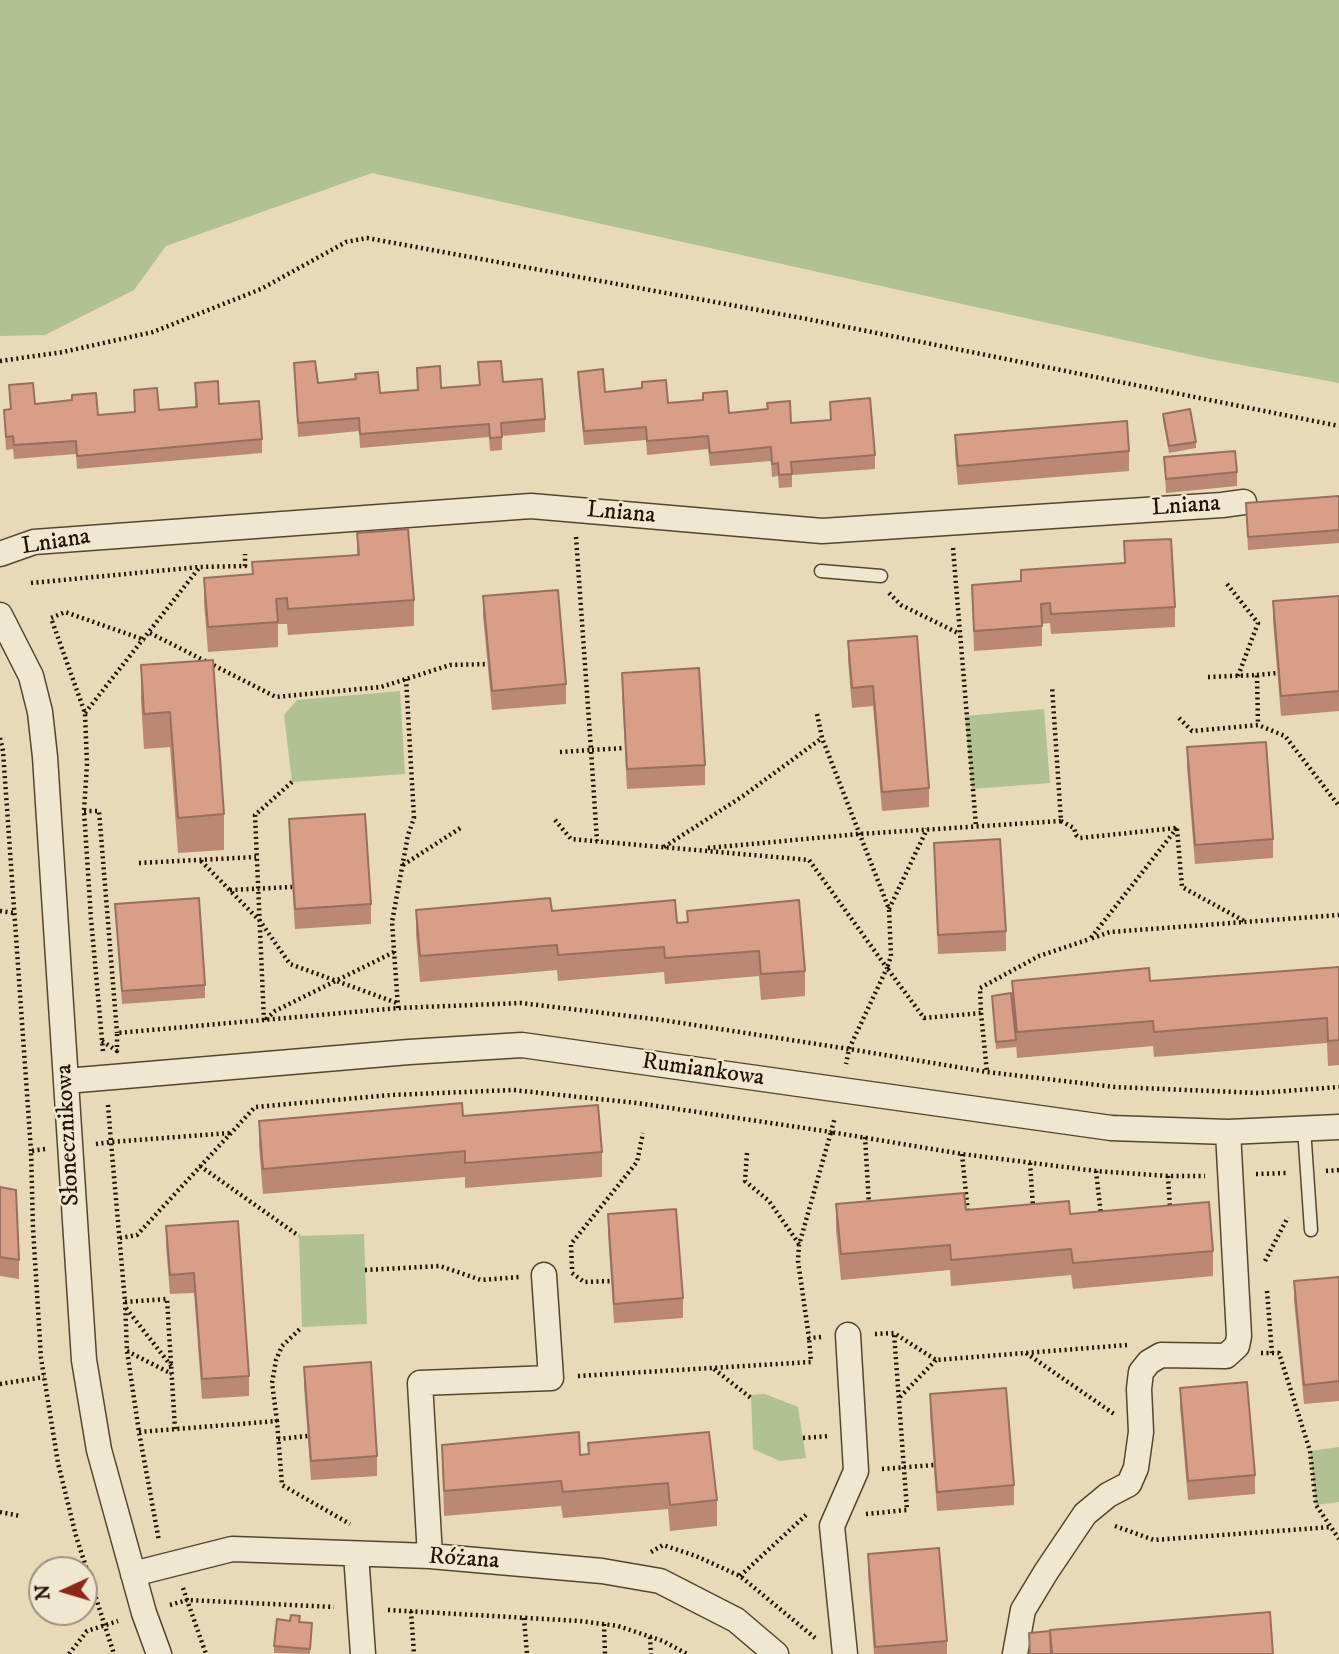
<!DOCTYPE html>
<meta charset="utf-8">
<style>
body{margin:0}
#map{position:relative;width:1339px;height:1654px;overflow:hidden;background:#e8dab8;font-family:"IM FELL DW Pica",serif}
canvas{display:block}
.north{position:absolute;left:28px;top:1556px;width:70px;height:70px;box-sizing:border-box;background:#f0e7d1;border:2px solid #9e927e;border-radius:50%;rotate:266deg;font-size:19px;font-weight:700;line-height:28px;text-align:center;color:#241301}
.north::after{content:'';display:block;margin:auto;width:24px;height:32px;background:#8f2418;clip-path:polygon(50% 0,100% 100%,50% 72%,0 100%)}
</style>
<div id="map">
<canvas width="1339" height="1654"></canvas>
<div class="north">N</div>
</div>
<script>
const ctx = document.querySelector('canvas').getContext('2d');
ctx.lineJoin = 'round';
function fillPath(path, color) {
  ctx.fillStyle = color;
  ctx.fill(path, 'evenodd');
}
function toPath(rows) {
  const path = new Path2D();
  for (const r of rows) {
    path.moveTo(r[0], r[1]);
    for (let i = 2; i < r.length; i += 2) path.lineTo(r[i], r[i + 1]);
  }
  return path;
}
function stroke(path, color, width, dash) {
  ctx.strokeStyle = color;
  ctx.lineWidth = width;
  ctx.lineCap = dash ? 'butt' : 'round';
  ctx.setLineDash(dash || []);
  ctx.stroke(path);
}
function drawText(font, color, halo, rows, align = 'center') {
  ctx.font = font + ' "IM FELL DW Pica",serif';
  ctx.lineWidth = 5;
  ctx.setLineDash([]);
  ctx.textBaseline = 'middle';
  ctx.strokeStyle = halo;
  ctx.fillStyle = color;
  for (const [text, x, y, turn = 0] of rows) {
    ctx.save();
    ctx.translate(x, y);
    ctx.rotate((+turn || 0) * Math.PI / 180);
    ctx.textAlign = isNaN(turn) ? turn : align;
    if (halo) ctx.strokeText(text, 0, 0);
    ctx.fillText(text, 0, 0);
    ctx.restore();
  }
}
fillPath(toPath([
 [0,0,1339,0,1339,383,1210,359,372,173,166,246,134,290,45,335,0,336],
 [400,691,405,774,292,782,284,715,297,700],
 [1044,709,1050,783,972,789,965,716],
 [364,1234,367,1324,302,1327,299,1236],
 [765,1394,798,1407,806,1458,780,1461,753,1449,751,1395],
 [1339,1447,1339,1502,1316,1505,1310,1451]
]), '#b1c193');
const lane = toPath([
 [821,571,881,576],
 [1304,1128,1311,1230]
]);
const street = toPath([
 [0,554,34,542,531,506,822,531,1222,505,1244,502],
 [0,615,31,676,40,712,45,757,84,1360,99,1450,144,1613,159,1654],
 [66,1081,409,1052,522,1045,1111,1128,1228,1132,1339,1127],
 [356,1554,363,1654],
 [430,1556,420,1383,551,1378,544,1275],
 [133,1574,232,1549,430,1556,602,1571,660,1581,736,1620,776,1654],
 [845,1654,832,1526,856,1471,848,1335],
 [1015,1654,1023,1610,1046,1572,1085,1514,1108,1495,1129,1484,1136,1468,1141,1432,1139,1389,1141,1372,1149,1362,1161,1355,1226,1356,1237,1346,1239,1336,1228,1132]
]);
stroke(lane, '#55452f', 15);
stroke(street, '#55452f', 27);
stroke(toPath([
 [0,361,63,352,153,332,261,289,346,242,367,238,807,319,1339,426],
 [576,537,591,750,625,748],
 [953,548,976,826],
 [31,583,199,567,245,566,245,554],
 [1227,584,1258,623,1238,676],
 [889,593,901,605,960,634],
 [150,633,276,697,381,687,450,665,488,664],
 [1257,675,1277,673],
 [1208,677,1257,675,1258,725],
 [85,713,199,568],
 [817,714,822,738,889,909,891,956,887,968,924,1018,981,1013,980,988,1039,956,1090,939],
 [1179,718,1192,731,1258,725,1285,736,1339,806],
 [0,738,3,751,31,1151],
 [560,752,591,750,597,841],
 [292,782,255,815,264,1021,275,1011,394,952],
 [84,811,99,811,117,1033],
 [555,820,571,839,809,860,887,968,849,1049,987,1072,1115,1087,1259,1093,1339,1087],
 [1061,821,1074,828,1076,835,1080,838,1176,828],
 [1177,828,1090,939,1110,932,1339,915],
 [1177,829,1182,887,1246,922],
 [664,847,743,796,822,738],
 [708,848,859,834,1061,821,1052,686],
 [201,861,260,921,290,964,397,1003],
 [139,863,256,857],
 [403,865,462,827],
 [230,890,292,887],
 [889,909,927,829],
 [0,911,15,913],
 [398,1008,392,922,408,835,414,818,406,678],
 [981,1013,987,1072],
 [102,1041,117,1051,117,1033,398,1008,521,1003,662,1020,849,1049,846,1064],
 [103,1051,91,919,84,811,87,764,85,713,51,618,65,612,145,640],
 [108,1105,111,1142,230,1133],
 [865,1137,869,1205],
 [96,1144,111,1142,125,1302,127,1351,139,1432,159,1541],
 [45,1149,31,1151,33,1228,41,1358,58,1463,76,1536,114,1654],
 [747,1153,745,1181,769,1201,799,1244],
 [962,1154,968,1213],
 [1030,1163,1033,1207],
 [200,1166,299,1236],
 [1096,1171,1101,1215],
 [1326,1171,1339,1170],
 [1256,1174,1286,1173],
 [1168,1176,1170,1208],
 [120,1238,137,1235,255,1107,391,1095,513,1090,637,1103,831,1132,835,1117],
 [1265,1261,1288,1217],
 [572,1269,571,1244,637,1162,643,1133],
 [365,1270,440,1266,481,1280,519,1277],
 [572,1273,584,1282,611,1281],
 [1267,1291,1272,1353],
 [125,1302,167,1299,175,1429],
 [126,1308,172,1367],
 [875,1334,894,1333,936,1360,1127,1345],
 [821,1337,809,1338,798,1261,799,1245,831,1132,962,1154,1096,1171,1168,1176,1205,1176],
 [127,1351,172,1374],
 [1026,1353,1114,1414],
 [1261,1353,1279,1353,1310,1451,1316,1505,1339,1539],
 [714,1369,751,1398],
 [578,1376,811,1362,809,1338],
 [0,1384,44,1377],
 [900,1397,936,1360],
 [277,1421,272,1383,276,1360,282,1346,302,1327],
 [139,1432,277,1421,282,1485,350,1524],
 [803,1438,829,1436],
 [278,1439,308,1436],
 [882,1469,934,1465],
 [0,1512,20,1516],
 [866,1514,907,1510,894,1333],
 [1115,1526,1154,1540,1331,1527],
 [651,1552,663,1545,696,1556,740,1576,815,1638],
 [740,1576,806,1515],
 [183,1588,187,1600,334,1607],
 [170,1605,187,1600,206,1654],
 [388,1610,580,1621,618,1626,663,1641,687,1654],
 [411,1611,414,1654],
 [524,1618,527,1654],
 [604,1624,605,1654],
 [650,1637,651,1654],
 [69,1654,87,1631,118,1621]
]), '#241301', 4.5, [2, 3.5]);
stroke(lane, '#f0e7d1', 12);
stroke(street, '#f0e7d1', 24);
fillPath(toPath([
 [478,362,503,382,545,419,545,432,502,436,502,450,490,451,489,437,360,448,359,431,298,437,294,363,318,383,380,393,417,390,417,368,441,388,479,385],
 [578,372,605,392,791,423,830,420,830,402,875,455,875,469,792,475,792,487,779,488,778,476,772,477,771,461,710,466,708,449,647,455,646,440,584,445,578,385],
 [195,383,262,439,262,453,77,469,76,454,14,459,13,449,6,450,4,410,10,409,9,385,35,404,98,415,134,412,134,390,159,410,195,407],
 [1163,414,1196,442,1196,448,1169,453,1163,421],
 [955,435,1129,451,1129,471,958,485,955,454],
 [1164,457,1237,472,1237,486,1166,493],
 [1339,496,1339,543,1248,550,1246,503],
 [357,533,414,600,414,626,288,635,287,624,278,624,278,647,208,652,204,603,204,578,252,574,252,562,357,555],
 [972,585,1175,607,1175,627,1051,634,1050,623,1042,624,1042,646,974,651],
 [483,596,566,684,566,704,492,710,483,616],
 [1339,596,1339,711,1281,716,1273,621,1273,601],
 [848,641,929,788,929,807,882,811,873,706,852,708,848,660],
 [213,660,224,814,224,850,178,853,170,747,144,749,141,701,141,665],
 [622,673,705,765,705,785,627,789,622,692],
 [1187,747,1273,839,1273,858,1195,864,1187,767],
 [289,819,371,904,371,924,295,929,289,838],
 [934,843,1006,931,1006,951,938,954],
 [115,904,205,985,205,998,122,1004],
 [416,910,552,911,677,923,687,922,687,911,805,971,805,996,761,1000,759,976,665,984,664,972,558,981,557,970,420,982,416,935],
 [1339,967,1339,1065,1328,1066,1327,1043,1154,1057,1153,1046,1017,1058,1016,1044,1016,1047,996,1049,992,996,1012,1004,1012,981,1150,981],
 [463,1116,602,1152,602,1177,465,1188,465,1177,263,1194,259,1147,259,1121],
 [0,1187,19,1260,19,1279,0,1276],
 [836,1204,1070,1214,1213,1251,1213,1276,1073,1289,1071,1275,951,1286,950,1270,841,1280,836,1230],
 [608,1214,683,1298,683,1318,614,1323,608,1234],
 [238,1221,249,1376,249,1396,202,1399,194,1293,170,1294,166,1246,166,1226],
 [1339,1277,1339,1401,1304,1404,1294,1300,1294,1281],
 [304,1367,377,1456,377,1476,311,1480,304,1386],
 [1180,1388,1255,1475,1255,1494,1188,1500,1180,1407],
 [930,1394,1014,1485,1014,1505,937,1511,930,1414],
 [588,1443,717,1500,717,1526,670,1531,668,1509,563,1518,561,1506,444,1516,442,1445,580,1455,588,1454],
 [868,1554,947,1641,947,1654,874,1654,868,1574],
 [300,1622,312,1630,310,1654,274,1653,274,1646]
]), '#bb8875');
const building = toPath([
 [315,361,318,383,356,379,355,374,378,372,380,393,418,390,417,368,440,366,441,388,480,385,478,362,501,361,503,382,542,379,545,419,501,423,502,437,490,438,489,424,360,434,359,418,298,423,294,363,315,361],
 [603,369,605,392,642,388,642,382,666,380,668,403,703,400,703,393,727,391,729,413,768,409,767,403,790,401,791,423,831,420,830,402,870,398,875,455,791,462,792,474,779,475,778,463,772,464,771,447,710,453,708,436,647,441,646,427,584,431,578,372,603,369],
 [218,381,219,404,259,401,262,439,77,456,76,441,14,445,13,436,6,437,4,410,11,409,9,385,33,383,35,404,72,400,72,395,96,393,98,415,135,412,134,390,157,388,159,410,197,407,195,383,218,381],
 [1190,409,1196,442,1169,446,1163,414,1190,409],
 [1127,421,1129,451,958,466,955,435,1127,421],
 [1235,451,1237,472,1166,479,1164,457,1235,451],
 [1339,496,1339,530,1248,537,1246,503,1339,496],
 [408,529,414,600,288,609,287,598,276,599,278,622,208,627,204,578,253,574,252,562,359,555,357,533,408,529],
 [1171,539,1175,607,1051,614,1050,603,1041,604,1042,626,974,631,972,585,1021,581,1021,570,1125,563,1124,541,1171,539],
 [558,590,566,684,492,691,483,596,558,590],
 [1339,596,1339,691,1281,696,1273,601,1339,596],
 [917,636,929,788,882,792,873,686,852,688,848,641,917,636],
 [213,660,224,814,178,818,170,712,144,714,141,665,213,660],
 [699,668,705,765,627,769,622,673,699,668],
 [1266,742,1273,839,1195,845,1187,747,1266,742],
 [365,814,371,904,295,909,289,819,365,814],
 [1000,839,1006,931,938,935,934,843,1000,839],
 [199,898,205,985,122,991,115,904,199,898],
 [550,898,552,911,675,900,677,923,688,922,687,911,799,900,805,971,761,974,759,951,665,958,664,947,558,955,557,945,420,956,416,910,550,898],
 [1339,967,1339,1040,1328,1041,1327,1018,1154,1032,1153,1021,1017,1032,1012,981,1149,968,1150,981,1339,967],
 [1011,993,1016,1040,996,1042,992,996,1011,993],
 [462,1103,463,1116,598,1105,602,1152,465,1163,465,1151,263,1169,259,1121,462,1103],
 [0,1187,16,1190,19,1260,0,1257,0,1187],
 [964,1193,966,1210,1069,1201,1070,1214,1209,1202,1213,1251,1073,1263,1071,1249,951,1260,950,1245,841,1254,836,1204,964,1193],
 [676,1209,683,1298,614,1304,608,1214,676,1209],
 [238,1221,249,1376,202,1379,194,1273,170,1275,166,1226,238,1221],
 [1339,1277,1339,1381,1304,1385,1294,1281,1339,1277],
 [371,1362,377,1456,311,1461,304,1367,371,1362],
 [1247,1382,1255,1475,1188,1481,1180,1388,1247,1382],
 [1006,1388,1014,1485,937,1492,930,1394,1006,1388],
 [579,1432,580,1455,589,1454,588,1443,709,1432,717,1500,670,1505,668,1483,563,1492,561,1481,444,1491,442,1445,579,1432],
 [939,1548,947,1641,875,1647,868,1554,939,1548],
 [1270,1612,1273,1654,1052,1654,1050,1630,1270,1612],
 [291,1615,300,1616,299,1622,312,1623,310,1649,274,1646,277,1619,290,1621,291,1615],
 [1050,1631,1051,1654,1030,1654,1029,1633,1050,1631]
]);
fillPath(building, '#d99e88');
stroke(building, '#986f5f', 2);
drawText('24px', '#241301', '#f0e7d1', [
 ["Lniana",1186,507,-4],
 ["Lniana",621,514,5],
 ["Lniana",56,543,-9],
 ["Rumiankowa",703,1071,8],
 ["Słonecznikowa",69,1135,-93],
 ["Różana",464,1560,4]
]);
</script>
